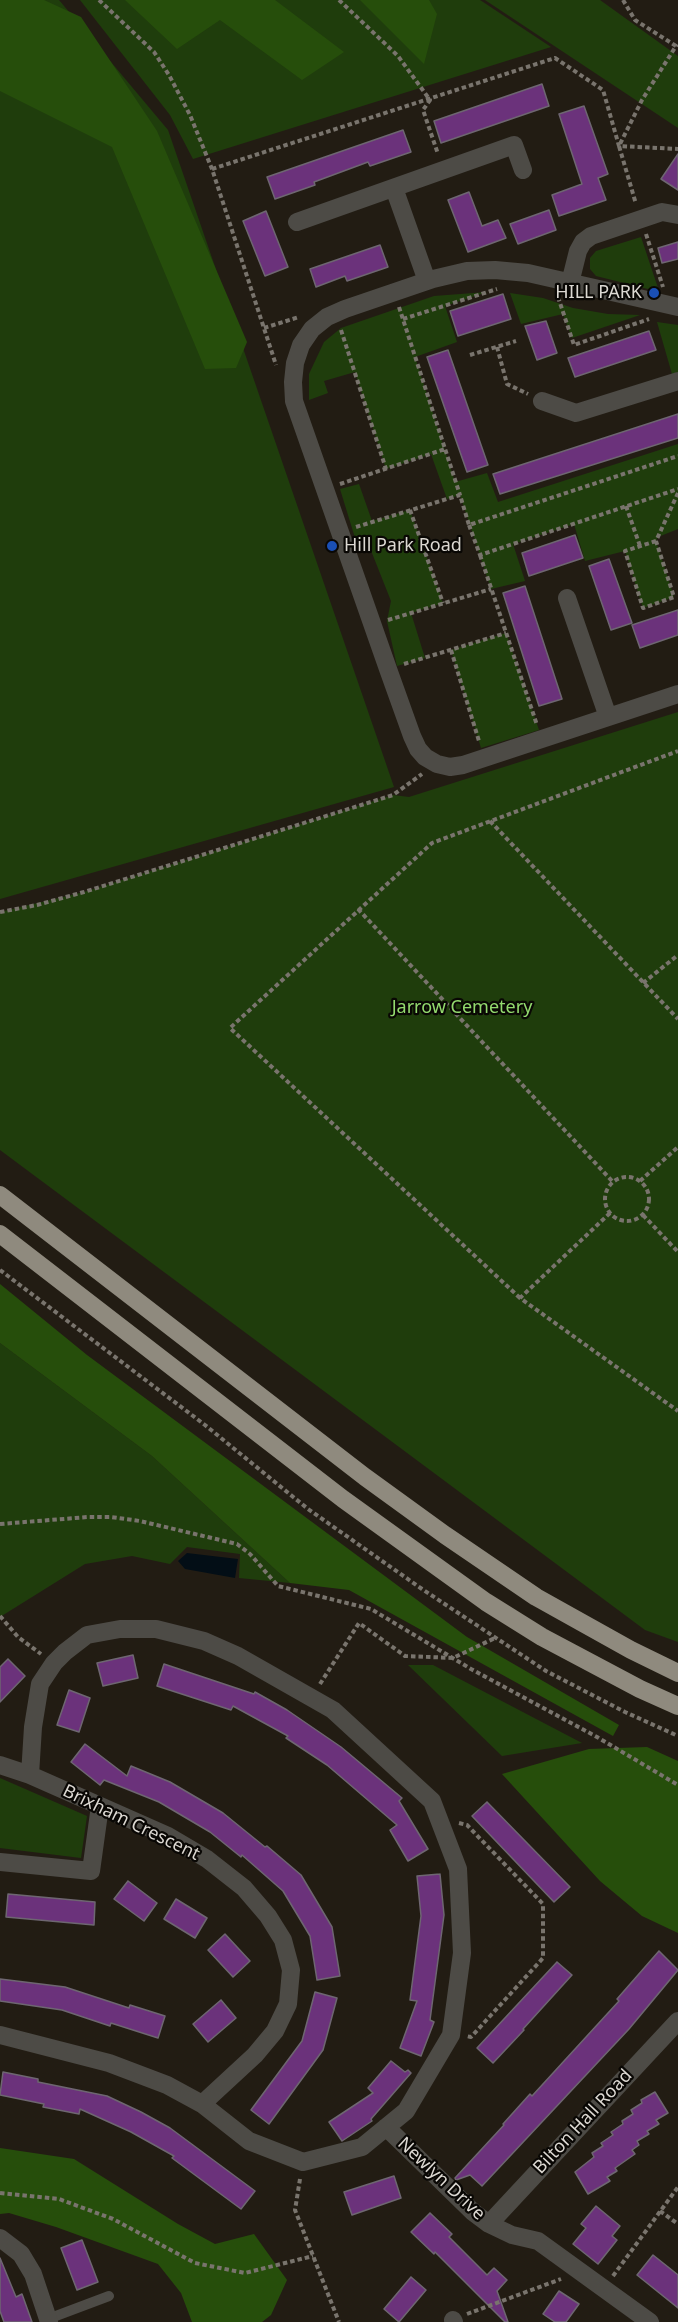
<!DOCTYPE html>
<style>
body{margin:0}
canvas{display:block;background:#221c13}
</style>
<canvas width="678" height="2322"></canvas>
<script>
const ctx = document.querySelector('canvas').getContext('2d');
ctx.lineJoin = 'round';
function fillPath(path, color) {
  ctx.fillStyle = color;
  ctx.fill(path, 'evenodd');
}
function toPath(rows) {
  const path = new Path2D();
  for (const r of rows) {
    if (r.length === 3) {
      path.moveTo(r[0] + r[2], r[1]);
      path.arc(r[0], r[1], r[2], 0, 2 * Math.PI);
      continue;
    }
    path.moveTo(r[0], r[1]);
    for (let i = 2; i < r.length; i += 2) path.lineTo(r[i], r[i + 1]);
  }
  return path;
}
function stroke(path, color, width, dash) {
  ctx.strokeStyle = color;
  ctx.lineWidth = width;
  ctx.lineCap = dash ? 'butt' : 'round';
  ctx.setLineDash(dash || []);
  ctx.stroke(path);
}
function drawText(font, color, halo, rows, align = 'center') {
  ctx.font = font + ' "Noto Sans",sans-serif';
  ctx.lineWidth = 4.5;
  ctx.setLineDash([]);
  ctx.textBaseline = 'middle';
  ctx.strokeStyle = halo;
  ctx.fillStyle = color;
  for (const [text, x, y, turn = 0] of rows) {
    ctx.save();
    ctx.translate(x, y);
    ctx.rotate((+turn || 0) * Math.PI / 180);
    ctx.textAlign = isNaN(turn) ? turn : align;
    if (halo) ctx.strokeText(text, 0, 0);
    ctx.fillText(text, 0, 0);
    ctx.restore();
  }
}
fillPath(toPath([
 [0,0,59,0,168,130,394,787,0,899],
 [80,0,480,0,551,47,193,159,170,115],
 [485,0,600,0,678,56,678,128],
 [641,237,658,288,648,289,596,276,590,269,590,258,596,251],
 [487,292,445,306,457,342,415,357,455,482,487,473,498,502,678,444,678,529,658,537,656,541,674,597,643,608,625,551,585,561,574,524,513,544,525,581,491,589,460,495,447,499,431,454,386,469,355,372,324,381,328,393,309,400,309,374,324,342,341,328,434,296],
 [510,293,543,298,573,308,608,314,640,315,572,338,563,314,521,324],
 [657,322,678,325,678,372,672,374],
 [359,484,372,521,410,510,443,603,411,613,425,658,397,666,387,621,391,601,370,548,356,541,340,489],
 [506,633,539,730,481,748,451,650],
 [678,712,678,1642,645,1630,0,1150,0,912,84,892,393,795,409,797],
 [0,1343,152,1456,290,1583,239,1578,240,1554,187,1547,170,1564,132,1556,85,1564,0,1617],
 [408,1665,433,1665,582,1743,502,1756],
 [0,1778,87,1816,81,1858,0,1848]
]), '#1f3d0c');
fillPath(toPath([
 [0,0,44,0,81,17,157,131,247,342,236,368,205,369,112,147,0,91],
 [125,0,275,0,344,52,302,80,220,20,177,49],
 [360,0,429,0,437,14,424,64],
 [0,1284,87,1355,467,1637,619,1725,613,1736,349,1590,290,1583,152,1456,0,1343],
 [647,1747,678,1761,678,1933,642,1916,600,1881,502,1774,589,1749],
 [0,2148,74,2159,178,2224,215,2244,254,2234,287,2280,271,2315,262,2322,192,2322,181,2293,158,2264,56,2227,9,2213,0,2214]
]), '#264e0b');
fillPath(toPath([
 [187,1553,238,1559,235,1578,185,1569,178,1561]
]), '#030e16');
const building = toPath([
 [542,84,549,106,441,143,434,121,542,84],
 [584,106,608,174,598,178,606,200,559,216,552,195,582,184,559,114,584,106],
 [403,130,411,152,370,166,368,162,314,182,315,185,275,199,267,177,403,130],
 [678,154,678,190,661,179,678,154],
 [469,192,482,226,498,220,506,238,468,252,448,200,469,192],
 [549,210,556,230,518,244,510,224,549,210],
 [266,211,288,267,265,276,243,221,266,211],
 [678,242,678,259,662,263,658,248,678,242],
 [380,245,388,267,347,281,345,276,316,287,310,269,380,245],
 [503,294,511,319,458,336,450,311,503,294],
 [546,321,557,353,537,360,525,326,546,321],
 [649,331,656,350,575,377,568,358,649,331],
 [448,350,488,465,467,472,427,357,448,350],
 [678,414,678,438,500,494,493,474,678,414],
 [575,535,583,558,529,576,522,553,575,535],
 [609,559,632,623,611,630,589,566,609,559],
 [525,586,562,699,539,706,503,593,525,586],
 [678,610,678,635,640,648,632,625,678,610],
 [133,1655,138,1678,103,1686,97,1663,133,1655],
 [8,1659,25,1676,0,1702,0,1667,8,1659],
 [164,1664,254,1694,255,1692,287,1710,341,1747,402,1798,399,1801,428,1849,408,1861,390,1830,397,1825,327,1765,286,1738,288,1736,233,1706,231,1710,157,1686,164,1664],
 [69,1690,90,1698,79,1732,57,1725,69,1690],
 [85,1744,127,1776,131,1766,170,1782,223,1813,265,1847,267,1846,301,1875,332,1927,340,1976,317,1980,310,1936,283,1891,242,1855,241,1857,210,1832,159,1802,104,1780,100,1785,71,1762,85,1744],
 [487,1802,570,1887,554,1902,472,1816,487,1802],
 [440,1874,444,1915,430,2020,434,2022,421,2056,400,2048,417,2001,410,2000,421,1916,417,1876,440,1874],
 [128,1881,157,1903,144,1921,114,1899,128,1881],
 [8,1894,95,1902,94,1925,6,1917,8,1894],
 [176,1899,207,1918,195,1938,164,1919,176,1899],
 [225,1934,250,1961,233,1977,208,1950,225,1934],
 [659,1951,678,1970,629,2029,482,2186,470,2175,456,2180,455,2178,504,2125,503,2124,530,2094,532,2096,619,2001,617,1999,659,1951],
 [557,1962,572,1975,523,2029,524,2030,493,2063,477,2048,557,1962],
 [0,1979,65,1987,129,2008,130,2005,165,2016,158,2038,111,2023,110,2026,62,2010,0,2001,0,1979],
 [315,1992,337,1998,323,2050,269,2124,251,2110,302,2041,315,1992],
 [221,2000,236,2018,208,2042,193,2024,221,2000],
 [391,2061,405,2072,408,2070,411,2073,371,2119,372,2121,342,2141,329,2122,373,2093,368,2088,391,2061],
 [3,2072,38,2079,38,2082,107,2096,141,2112,170,2128,255,2191,241,2209,172,2158,174,2156,131,2132,80,2109,79,2114,43,2107,44,2104,0,2095,3,2072],
 [655,2092,668,2113,656,2120,659,2124,647,2131,649,2134,637,2141,639,2145,632,2150,635,2154,615,2168,617,2171,607,2177,610,2181,588,2194,575,2172,594,2157,592,2153,603,2146,601,2143,613,2135,611,2132,623,2124,622,2121,633,2114,631,2110,642,2103,641,2100,655,2092],
 [394,2176,401,2198,352,2215,344,2192,394,2176],
 [596,2206,620,2226,612,2236,617,2240,598,2264,573,2244,586,2228,581,2224,596,2206],
 [430,2213,452,2234,449,2237,487,2275,494,2268,507,2280,497,2291,508,2322,505,2322,435,2252,434,2254,411,2232,430,2213],
 [82,2240,98,2282,77,2290,61,2248,82,2240],
 [653,2255,678,2275,678,2308,637,2275,653,2255],
 [0,2258,16,2297,22,2294,32,2322,4,2322,0,2311,0,2258],
 [411,2277,426,2290,399,2322,384,2309,411,2277],
 [559,2291,579,2304,566,2322,555,2322,543,2314,559,2291]
]);
fillPath(building, '#6b327b');
stroke(building, '#6e6671', 1.5);
stroke(toPath([
 [99,0,154,52,169,75,190,115,212,169,276,365],
 [339,0,398,56,430,100,423,110,438,154],
 [623,0,635,20,676,46,642,100,619,146,636,204],
 [212,169,555,58,603,90,619,146,678,149],
 [646,234,663,287],
 [558,297,574,345,649,319],
 [399,307,460,495],
 [403,319,497,289],
 [264,328,299,317],
 [341,330,386,469],
 [497,347,507,384,528,394],
 [470,355,516,341],
 [340,484,445,449],
 [626,506,640,546],
 [410,510,443,603],
 [469,525,480,555,678,489],
 [356,527,460,495,469,525,678,456],
 [656,541,625,551,643,608,674,597,656,541,678,493],
 [480,555,537,725],
 [388,620,491,589],
 [451,650,479,741],
 [404,664,506,633],
 [490,821,678,1019],
 [358,909,613,1182],
 [0,912,37,905,84,892,393,795,422,774],
 [643,983,678,955],
 [627,1199,22],
 [640,1181,678,1147],
 [610,1213,520,1298,678,1411],
 [643,1215,678,1252],
 [0,1270,205,1425,308,1509,422,1589,546,1671,625,1712,678,1736],
 [520,1298,230,1028,432,843,678,751],
 [0,1524,88,1517,111,1517,140,1521,237,1544,250,1554,278,1586,371,1609,471,1669,597,1737,678,1785],
 [0,1616,18,1637,41,1654],
 [320,1684,359,1623,405,1656,453,1658,495,1638],
 [459,1823,467,1825,543,1904,543,1958,471,2037,466,2036],
 [300,2179,295,2210,339,2322],
 [0,2193,59,2199,113,2219,195,2263,245,2273,313,2256],
 [660,2211,678,2224],
 [613,2276,678,2187],
 [467,2314,561,2279]
]), '#79746d', 4, [4.5, 3]);
stroke(toPath([
 [48,2319,109,2296]
]), '#4d4b46', 10);
stroke(toPath([
 [394,188,427,281],
 [297,222,514,145,523,170],
 [570,283,578,251,583,242,591,236,662,212,678,215],
 [678,307,528,273,495,270,467,271,433,279,345,309,327,317,312,329,301,345,295,363,293,382,294,401,388,669,412,736,418,749,425,757,437,764,450,767,463,765,678,694],
 [542,401,576,413,678,381],
 [567,598,608,717],
 [0,1765,30,1775,168,1836,207,1859,244,1888,268,1916,283,1940,291,1970,288,2004,275,2031,255,2055,202,2104],
 [0,1862,91,1871,100,1806],
 [0,2035,109,2063,167,2085,202,2104,249,2141,303,2162,362,2147,406,2111,451,2035,462,1953,458,1869,432,1801,333,1710,238,1656,204,1641,156,1629,120,1629,87,1635,65,1652,54,1663,40,1684,33,1727,30,1775],
 [386,2127,473,2212,489,2224,512,2235,538,2241,650,2322],
 [489,2224,678,2021],
 [0,2238,21,2254,33,2274,49,2322],
 [453,2320,454,2322]
]), '#4d4b46', 18);
stroke(toPath([
 [0,1195,365,1477,445,1535,536,1597,631,1650,678,1673],
 [0,1234,343,1499,486,1602,542,1637,640,1689,678,1706]
]), '#8f8a7e', 18);
for (const [x, y, r, color] of [
 [654,293,6,"#1a4fb4"],
 [332,546,6,"#1a4fb4"]
]) {
  const dot = new Path2D();
  dot.arc(x, y, r, 0, 2 * Math.PI);
  ctx.fillStyle = color;
  ctx.fill(dot);
  stroke(dot, '#090704', 2);
}
drawText('18px', '#dcd8d2', '#090704', [
 ["HILL PARK",642,293],
 ["Hill Park Road",344,546,"left"]
], 'right');
drawText('18px', '#93da6e', '#090704', [
 ["Jarrow Cemetery",462,1008]
]);
drawText('18px', '#dcd8d2', '#090704', [
 ["Brixham Crescent",131,1823,26],
 ["Bilton Hall Road",583,2122,-47],
 ["Newlyn Drive",441,2179,43]
]);
</script>
